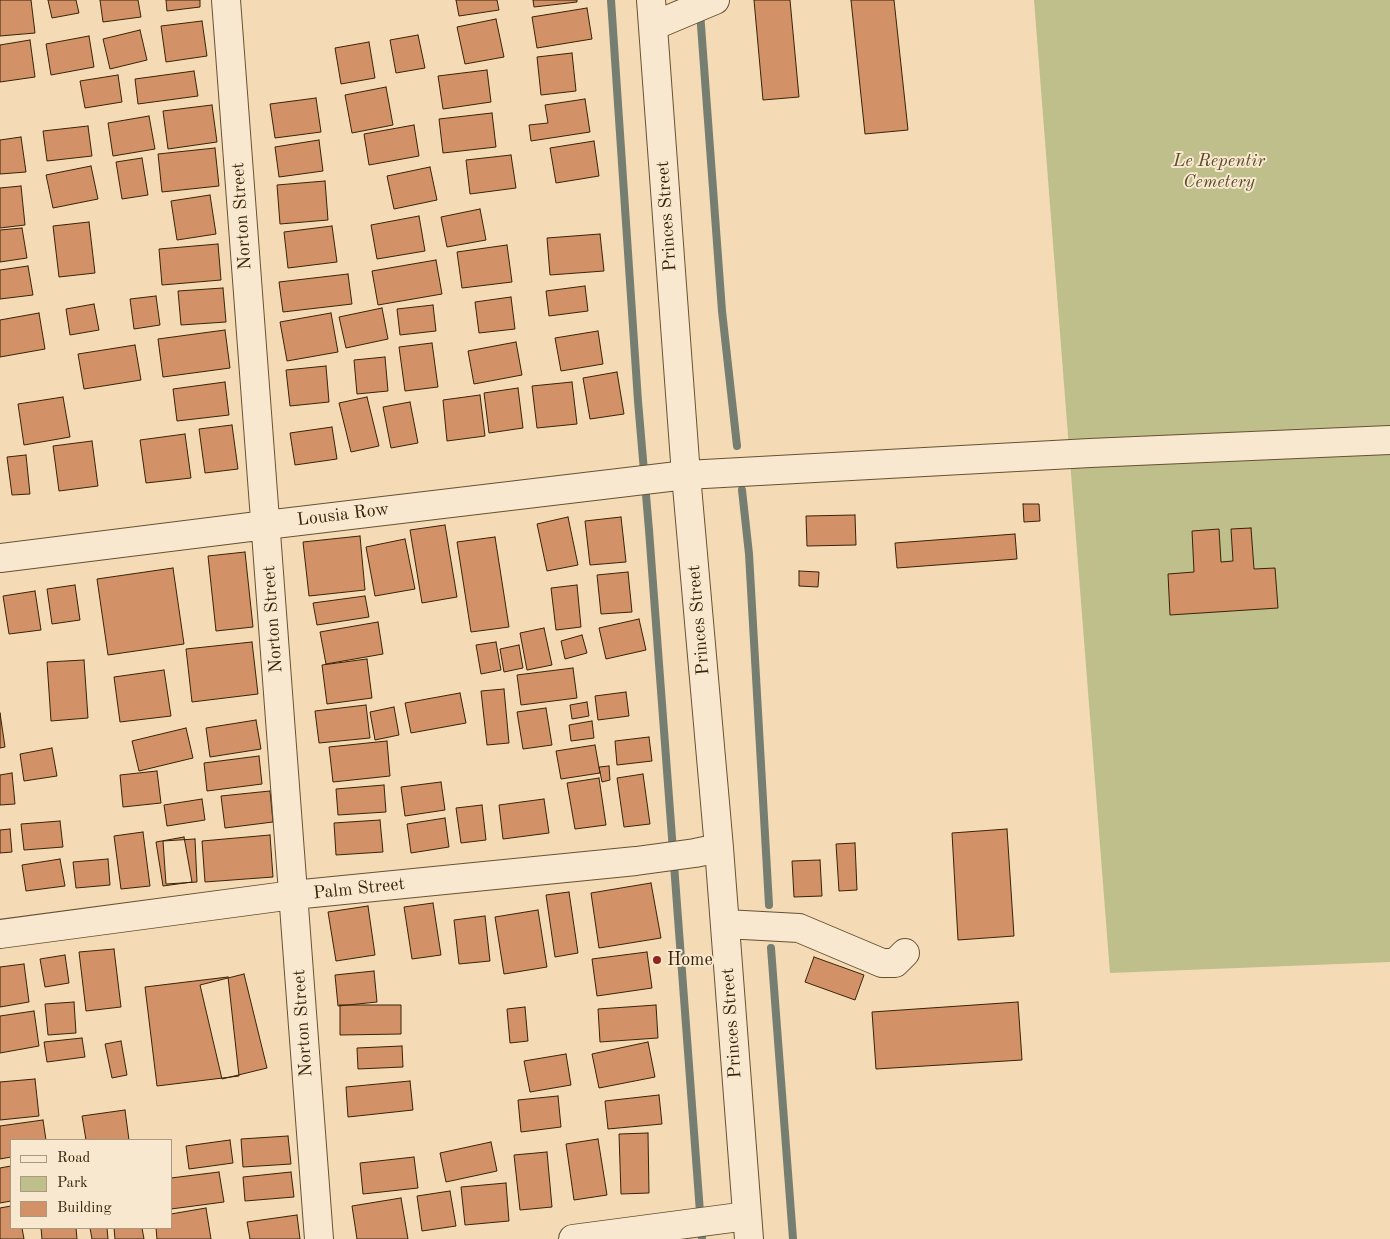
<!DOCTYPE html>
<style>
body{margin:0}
#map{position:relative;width:1390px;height:1239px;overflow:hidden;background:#f4dbb5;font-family:"Old Standard TT",serif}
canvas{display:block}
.legend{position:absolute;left:10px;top:1139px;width:162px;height:90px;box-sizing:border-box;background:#f8e8cf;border:1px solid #ab997f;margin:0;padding:6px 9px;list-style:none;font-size:15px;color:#382307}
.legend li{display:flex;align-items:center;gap:10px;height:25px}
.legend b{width:25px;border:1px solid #ab997f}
</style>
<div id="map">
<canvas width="1390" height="1239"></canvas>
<ul class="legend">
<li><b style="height:6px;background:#f8e8cf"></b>Road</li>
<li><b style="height:14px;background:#bfbf8b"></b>Park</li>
<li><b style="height:14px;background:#d29166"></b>Building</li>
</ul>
</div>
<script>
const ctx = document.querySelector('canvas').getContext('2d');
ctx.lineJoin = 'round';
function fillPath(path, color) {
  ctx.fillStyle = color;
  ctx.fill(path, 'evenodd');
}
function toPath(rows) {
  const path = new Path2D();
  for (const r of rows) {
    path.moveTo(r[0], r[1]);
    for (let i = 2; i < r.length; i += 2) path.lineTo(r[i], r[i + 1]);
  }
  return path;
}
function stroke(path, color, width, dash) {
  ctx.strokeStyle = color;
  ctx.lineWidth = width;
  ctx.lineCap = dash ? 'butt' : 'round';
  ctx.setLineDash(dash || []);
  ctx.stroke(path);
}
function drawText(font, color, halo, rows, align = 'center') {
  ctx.font = font + ' "Old Standard TT",serif';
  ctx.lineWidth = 4;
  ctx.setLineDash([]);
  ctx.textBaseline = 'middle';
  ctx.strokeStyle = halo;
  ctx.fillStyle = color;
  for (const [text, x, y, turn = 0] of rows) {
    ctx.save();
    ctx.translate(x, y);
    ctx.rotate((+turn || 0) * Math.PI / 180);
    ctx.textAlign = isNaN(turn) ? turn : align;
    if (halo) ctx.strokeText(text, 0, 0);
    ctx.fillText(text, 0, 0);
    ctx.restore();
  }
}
fillPath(toPath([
 [1034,0,1390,0,1390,962,1110,973]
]), '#bfbf8b');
stroke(toPath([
 [611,0,638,401,649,530,702,1239],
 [700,12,722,311,737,446],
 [742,490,749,554,769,905],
 [771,948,793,1239]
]), '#767d71', 8);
const building = toPath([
 [0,0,31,0,35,33,0,36,0,0],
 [48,0,76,0,79,13,52,18,48,0],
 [100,0,138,0,141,17,103,22,100,0],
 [166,0,200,0,200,7,167,11,166,0],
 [456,0,497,0,499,10,459,16,456,0],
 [533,0,577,0,577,2,534,7,533,0],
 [754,0,790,0,799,97,763,100,754,0],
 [851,0,894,0,908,130,865,134,851,0],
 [587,8,592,39,537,48,532,17,587,8],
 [496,19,504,57,465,64,457,27,496,19],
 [202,21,207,56,166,62,161,26,202,21],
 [140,30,147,60,110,69,103,39,140,30],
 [418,35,425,68,396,73,390,40,418,35],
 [89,36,94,67,51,75,46,44,89,36],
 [30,40,35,77,0,82,0,45,30,40],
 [369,42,375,78,341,84,335,48,369,42],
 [572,53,576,91,541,95,537,57,572,53],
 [487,70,491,102,443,109,438,76,487,70],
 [194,71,198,96,138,104,135,79,194,71],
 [118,75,122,102,85,108,80,81,118,75],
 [386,87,393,125,352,133,345,95,386,87],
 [316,98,321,132,275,138,270,104,316,98],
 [585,99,590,132,531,141,529,125,548,123,545,105,585,99],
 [212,105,217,142,168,149,163,111,212,105],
 [492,113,496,147,443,153,439,119,492,113],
 [149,116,155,149,113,156,108,123,149,116],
 [414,125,419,156,369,165,364,134,414,125],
 [88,126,92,156,47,161,43,131,88,126],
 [21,137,26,172,0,174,0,140,21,137],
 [319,140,323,171,279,177,275,147,319,140],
 [594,141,599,176,556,183,550,148,594,141],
 [215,148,219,186,162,192,158,154,215,148],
 [511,155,516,188,470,194,466,160,511,155],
 [142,158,148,195,122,199,116,162,142,158],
 [91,166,98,199,53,208,46,175,91,166],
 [430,167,437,200,394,209,387,176,430,167],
 [325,181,328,220,280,224,277,185,325,181],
 [21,186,25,225,0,228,0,188,21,186],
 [210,195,216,234,177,240,171,201,210,195],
 [480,209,486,240,447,247,441,217,480,209],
 [419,216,425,251,377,259,371,225,419,216],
 [89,222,95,273,59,277,53,226,89,222],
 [332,226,337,262,288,268,284,232,332,226],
 [22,228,27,258,0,262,0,230,22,228],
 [600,234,604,271,550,275,547,238,600,234],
 [218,244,221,280,162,285,159,249,218,244],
 [507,245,512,282,462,288,457,252,507,245],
 [436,260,442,294,378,305,372,271,436,260],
 [28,266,33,295,0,299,0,270,28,266],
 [348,274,352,304,283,312,279,282,348,274],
 [585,286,588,311,549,316,546,291,585,286],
 [223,288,226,322,181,325,178,291,223,288],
 [156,296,160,325,134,329,130,299,156,296],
 [511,297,515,329,479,333,475,302,511,297],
 [94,304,99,330,70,335,66,309,94,304],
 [433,305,436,331,400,335,397,309,433,305],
 [382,308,388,339,346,348,339,317,382,308],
 [39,313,45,349,0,357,0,320,39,313],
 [331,313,338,352,287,361,280,322,331,313],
 [225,330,230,368,163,377,158,339,225,330],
 [598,331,603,364,561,371,555,338,598,331],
 [516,342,522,375,474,384,468,351,516,342],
 [432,343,438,387,405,391,399,347,432,343],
 [135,345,141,380,84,389,78,354,135,345],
 [385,357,388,391,357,394,354,360,385,357],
 [326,366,329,402,290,406,286,370,326,366],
 [617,372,624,414,590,419,583,378,617,372],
 [225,382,229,415,177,421,173,389,225,382],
 [572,382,577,424,537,428,532,386,572,382],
 [518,388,523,428,489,433,484,393,518,388],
 [480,395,485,436,447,441,443,400,480,395],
 [63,397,70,437,24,445,18,404,63,397],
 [367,397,379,446,351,452,339,403,367,397],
 [410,402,418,443,391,448,383,407,410,402],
 [232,425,238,469,205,473,199,429,232,425],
 [332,427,337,459,295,465,290,433,332,427],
 [185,434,191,478,146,483,140,440,185,434],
 [92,441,98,486,59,491,53,446,92,441],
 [26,455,30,494,12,495,7,457,26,455],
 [1023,504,1039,504,1040,521,1024,522,1023,504],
 [855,515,856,545,807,546,806,516,855,515],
 [568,517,578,565,547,571,537,524,568,517],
 [621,517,626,562,590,565,585,521,621,517],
 [445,525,457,597,422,603,410,530,445,525],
 [1251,528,1254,569,1275,568,1278,608,1170,615,1168,574,1194,572,1192,531,1219,529,1221,562,1233,561,1231,529,1251,528],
 [1015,534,1017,559,897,568,895,543,1015,534],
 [360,536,365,590,309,596,303,542,360,536],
 [495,537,509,627,471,632,457,542,495,537],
 [405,539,415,589,375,596,366,547,405,539],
 [245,552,253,627,216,631,208,556,245,552],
 [173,568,184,644,108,655,97,579,173,568],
 [799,571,819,572,818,587,799,586,799,571],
 [628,572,632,612,601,614,597,575,628,572],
 [75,585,80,620,52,624,47,589,75,585],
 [577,585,581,627,556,630,551,588,577,585],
 [35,591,41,630,9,634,3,596,35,591],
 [365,596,369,617,317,625,313,603,365,596],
 [639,619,646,650,606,659,599,628,639,619],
 [378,622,383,654,326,664,320,632,378,622],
 [544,628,552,665,527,670,520,633,544,628],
 [582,635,587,653,565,659,561,641,582,635],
 [252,642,258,694,192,702,186,649,252,642],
 [496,642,501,670,481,674,476,645,496,642],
 [519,645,523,668,504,672,500,649,519,645],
 [367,659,372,698,327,704,322,665,367,659],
 [84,660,88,718,51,721,47,662,84,660],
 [573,668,577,698,521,705,517,675,573,668],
 [164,670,171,716,120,722,114,677,164,670],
 [504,689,509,743,487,745,481,691,504,689],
 [626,692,629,716,598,720,595,696,626,692],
 [460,693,466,723,411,733,405,703,460,693],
 [587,702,589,716,572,719,570,705,587,702],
 [366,705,370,738,319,743,315,711,366,705],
 [394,707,399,735,375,740,370,712,394,707],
 [546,708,552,745,523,749,517,712,546,708],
 [0,713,5,747,0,748,0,713],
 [256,720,261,749,210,757,206,728,256,720],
 [592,721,594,738,571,741,569,725,592,721],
 [186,728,193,758,139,771,132,741,186,728],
 [649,737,652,761,617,765,615,741,649,737],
 [387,741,390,776,333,782,329,747,387,741],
 [595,745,600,773,561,779,556,751,595,745],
 [52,748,57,776,24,781,20,754,52,748],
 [259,756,262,784,207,791,204,763,259,756],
 [609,766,610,780,602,782,599,767,609,766],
 [157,771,161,803,123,807,120,775,157,771],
 [12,773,15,804,0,805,0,775,12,773],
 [643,774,650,824,624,827,617,778,643,774],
 [599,778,606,825,575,829,567,783,599,778],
 [441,782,445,810,405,816,401,787,441,782],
 [384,785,386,812,338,815,336,789,384,785],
 [270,791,273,822,225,828,221,796,270,791],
 [202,799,205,820,167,826,164,805,202,799],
 [544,799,549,833,503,839,499,805,544,799],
 [482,805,486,840,461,843,456,808,482,805],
 [445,818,449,847,411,853,407,824,445,818],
 [380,820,383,852,336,855,334,823,380,820],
 [60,821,63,847,24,850,21,824,60,821],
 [10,829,12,852,0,853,0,830,10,829],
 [1007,829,1014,936,958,940,952,833,1007,829],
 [143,832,150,886,121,889,114,836,143,832],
 [270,835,273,877,205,882,202,841,270,835],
 [184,837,192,882,163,886,156,842,184,837],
 [195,839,197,882,166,884,163,841,195,839],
 [855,843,857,890,839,891,836,844,855,843],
 [60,859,65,886,26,891,22,865,60,859],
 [108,859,110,885,76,888,73,862,108,859],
 [820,860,822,896,794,897,792,861,820,860],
 [651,883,661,938,599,948,591,893,651,883],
 [569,892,578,953,555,957,546,895,569,892],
 [433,903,441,955,412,959,404,907,433,903],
 [368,906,375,955,336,961,328,912,368,906],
 [538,910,547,967,504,974,495,917,538,910],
 [485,916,490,961,459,964,454,920,485,916],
 [114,949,121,1007,86,1011,79,952,114,949],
 [647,952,652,988,597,996,592,959,647,952],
 [65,955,69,983,45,987,40,959,65,955],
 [814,957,864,975,855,1000,805,982,814,957],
 [24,964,29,1002,0,1007,0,967,24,964],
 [374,971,377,1002,338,1006,335,975,374,971],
 [244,974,267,1068,222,1079,200,985,244,974],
 [228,977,239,1076,157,1086,145,987,228,977],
 [74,1002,76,1033,48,1035,45,1004,74,1002],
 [1018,1002,1022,1060,876,1069,872,1012,1018,1002],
 [340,1005,401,1005,401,1034,340,1035,340,1005],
 [656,1005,658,1038,600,1042,598,1009,656,1005],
 [525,1007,528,1041,510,1043,507,1009,525,1007],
 [34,1011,39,1046,0,1053,0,1016,34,1011],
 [82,1038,85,1057,47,1062,44,1042,82,1038],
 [121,1041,127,1075,112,1078,105,1044,121,1041],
 [648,1042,655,1077,599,1088,592,1054,648,1042],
 [402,1046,403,1067,358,1069,357,1048,402,1046],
 [566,1054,571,1085,530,1092,524,1061,566,1054],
 [35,1079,39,1116,0,1120,0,1082,35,1079],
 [410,1081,413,1110,348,1117,346,1087,410,1081],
 [659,1095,662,1124,608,1129,605,1101,659,1095],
 [558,1096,561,1127,521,1132,518,1100,558,1096],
 [125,1110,129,1140,86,1140,82,1116,125,1110],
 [43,1120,46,1140,11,1140,11,1157,0,1159,0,1126,43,1120],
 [648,1133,649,1193,621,1194,619,1134,648,1133],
 [288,1136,291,1164,243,1167,241,1139,288,1136],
 [598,1139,607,1195,574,1200,566,1144,598,1139],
 [230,1140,233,1163,189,1169,186,1146,230,1140],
 [491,1142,497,1171,446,1182,440,1153,491,1142],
 [547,1152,552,1207,520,1210,514,1155,547,1152],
 [414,1157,418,1188,363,1194,360,1163,414,1157],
 [11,1166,11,1201,0,1203,0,1168,11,1166],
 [219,1172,224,1202,171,1209,171,1178,219,1172],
 [291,1172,294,1197,245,1201,243,1177,291,1172],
 [506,1183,509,1221,465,1225,461,1187,506,1183],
 [450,1191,456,1226,422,1231,417,1196,450,1191],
 [401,1198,408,1239,357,1239,352,1206,401,1198],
 [11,1206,11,1228,22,1228,24,1239,0,1239,0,1208,11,1206],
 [206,1208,211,1239,157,1239,156,1228,171,1228,171,1214,206,1208],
 [297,1215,300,1239,250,1239,247,1222,297,1215],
 [41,1228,76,1228,77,1239,42,1239,41,1228],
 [90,1228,107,1228,108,1239,92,1239,90,1228],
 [114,1228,142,1228,144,1239,115,1239,114,1228]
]);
fillPath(building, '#d29166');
stroke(building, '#382307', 1);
const minor = toPath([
 [226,0,319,1239],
 [651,0,686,475,719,848,749,1239],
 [653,26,715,0],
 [0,558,266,525,686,475,1090,453,1390,440],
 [725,924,799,928,882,963,895,963,905,953],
 [0,934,293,895,636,861,695,853,719,848],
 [573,1239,747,1216]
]);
stroke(minor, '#675132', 30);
stroke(minor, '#f8e8cf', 28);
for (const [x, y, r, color] of [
 [657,960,5,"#8f2418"]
]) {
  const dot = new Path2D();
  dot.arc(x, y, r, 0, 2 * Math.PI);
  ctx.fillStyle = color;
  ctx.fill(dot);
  stroke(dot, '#f8e8cf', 2);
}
drawText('italic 18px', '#5a4a28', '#f8e8cf', [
 ["Le Repentir",1219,161],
 ["Cemetery",1219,182]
]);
drawText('18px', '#382307', '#f8e8cf', [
 ["Norton Street",242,216,-94],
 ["Princes Street",667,216,-94],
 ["Lousia Row",343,515,-7],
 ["Norton Street",273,619,-94],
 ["Princes Street",699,620,-95],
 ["Palm Street",359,889,-6],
 ["Norton Street",303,1023,-94],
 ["Princes Street",732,1023,-94]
]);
drawText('18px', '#382307', '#f8e8cf', [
 ["Home",667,960]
], 'left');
</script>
